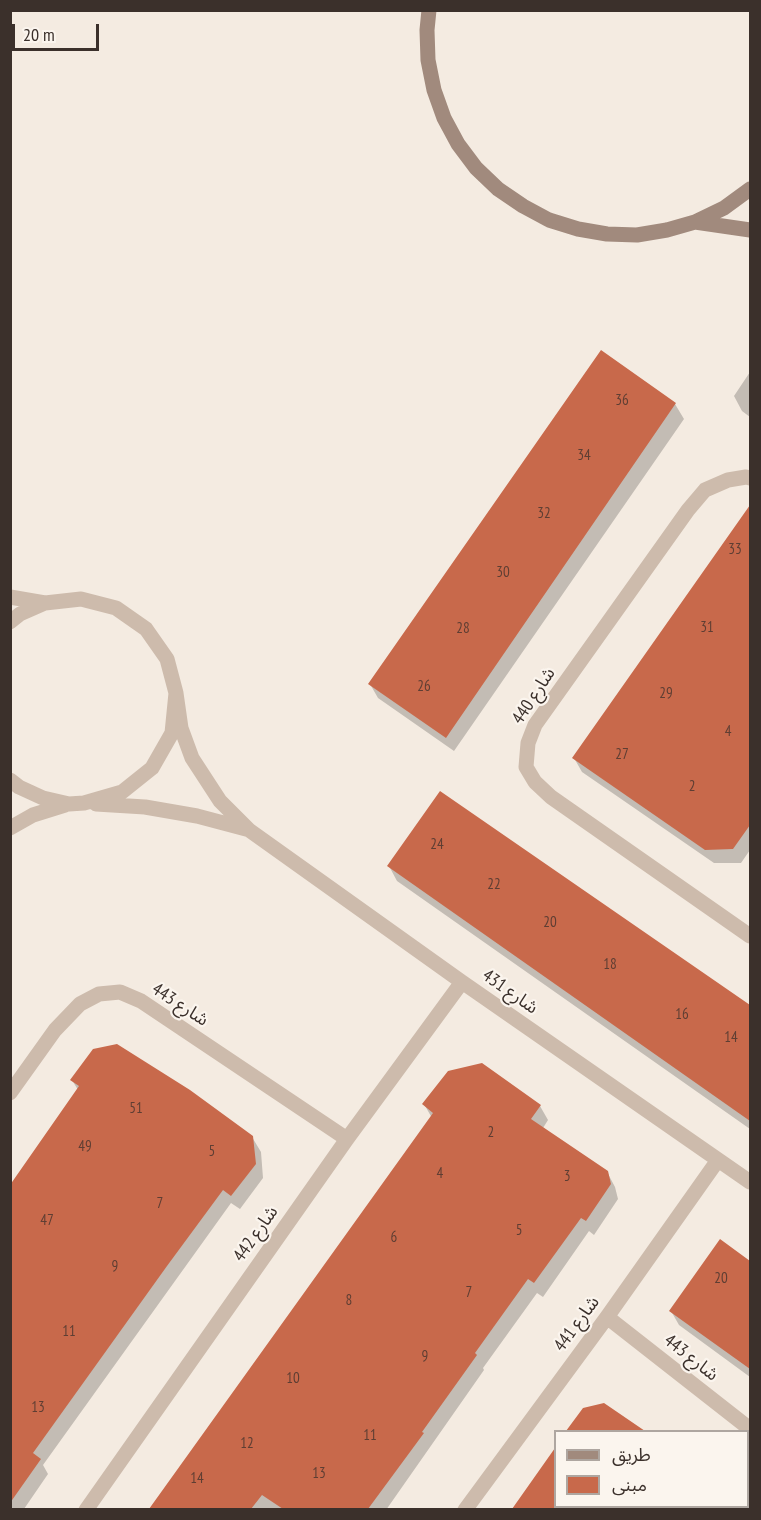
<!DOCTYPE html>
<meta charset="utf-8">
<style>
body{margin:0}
#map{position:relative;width:761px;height:1520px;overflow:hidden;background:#f4ebe1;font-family:"PT Sans Narrow","Noto Sans Arabic",sans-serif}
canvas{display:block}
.frame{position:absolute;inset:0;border:12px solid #3b302b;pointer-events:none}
.legend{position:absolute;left:554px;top:1430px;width:195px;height:78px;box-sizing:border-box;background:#fbf5ee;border:2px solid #aea6a0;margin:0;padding:8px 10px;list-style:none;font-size:18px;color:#3b302b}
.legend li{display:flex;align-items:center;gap:12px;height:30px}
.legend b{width:30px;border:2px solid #aea6a0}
.scale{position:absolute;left:12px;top:24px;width:87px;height:27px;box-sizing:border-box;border:3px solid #3b302b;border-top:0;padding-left:8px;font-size:18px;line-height:21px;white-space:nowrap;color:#3b302b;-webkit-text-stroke:4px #fbf5ee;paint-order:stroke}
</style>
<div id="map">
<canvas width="761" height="1520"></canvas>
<div class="frame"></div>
<ul class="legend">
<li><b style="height:8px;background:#a18a7d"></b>طريق</li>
<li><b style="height:16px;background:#c8694b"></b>مبنى</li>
</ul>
<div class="scale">20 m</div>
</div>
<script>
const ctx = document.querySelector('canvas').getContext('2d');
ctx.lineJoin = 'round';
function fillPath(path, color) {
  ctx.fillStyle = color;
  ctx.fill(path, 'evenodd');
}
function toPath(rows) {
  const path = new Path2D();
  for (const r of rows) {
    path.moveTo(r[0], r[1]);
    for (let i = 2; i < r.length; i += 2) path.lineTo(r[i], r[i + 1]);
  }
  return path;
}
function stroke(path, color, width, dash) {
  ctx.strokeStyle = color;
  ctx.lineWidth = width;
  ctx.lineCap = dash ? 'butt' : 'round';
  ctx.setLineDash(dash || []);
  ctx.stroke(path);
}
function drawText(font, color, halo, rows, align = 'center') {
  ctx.font = font + ' "PT Sans Narrow","Noto Sans Arabic",sans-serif';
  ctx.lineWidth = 4.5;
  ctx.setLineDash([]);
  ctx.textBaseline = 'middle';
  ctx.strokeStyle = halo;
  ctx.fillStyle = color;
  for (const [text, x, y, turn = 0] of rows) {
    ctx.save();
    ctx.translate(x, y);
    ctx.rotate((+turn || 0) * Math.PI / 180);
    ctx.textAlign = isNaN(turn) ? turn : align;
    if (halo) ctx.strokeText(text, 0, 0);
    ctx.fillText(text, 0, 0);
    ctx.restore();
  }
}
fillPath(toPath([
 [601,352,675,404,684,419,454,751,378,698,370,684],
 [750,372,750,417,742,411,734,396],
 [739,525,750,533,750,850,741,863,714,863,582,772,574,758],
 [441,793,750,1006,750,1129,397,881,389,866],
 [72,1080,252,1137,261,1152,263,1178,240,1209,231,1203,175,1281,43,1465,48,1474,24,1509,10,1510,10,1188,78,1090],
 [424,1104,540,1106,548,1120,543,1128,607,1172,615,1187,618,1199,594,1235,589,1231,543,1297,537,1293,483,1368,484,1370,386,1510,151,1510,432,1118],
 [721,1241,750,1263,750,1377,679,1325,671,1311],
 [603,1405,642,1432,568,1432,584,1409],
 [556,1449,556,1506,727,1506,727,1510,512,1510]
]), '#0003');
fillPath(toPath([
 [601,350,676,403,446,738,368,684],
 [750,505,750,825,733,849,705,850,572,758],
 [440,791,750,1005,750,1121,387,866],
 [117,1044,190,1090,253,1136,256,1164,231,1196,223,1190,167,1266,33,1453,41,1459,10,1503,10,1185,79,1086,70,1080,93,1049],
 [482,1063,541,1105,531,1119,608,1171,611,1184,586,1221,581,1218,534,1283,528,1279,475,1353,477,1355,422,1432,424,1433,368,1509,283,1509,262,1495,251,1509,149,1509,433,1113,422,1104,448,1071],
 [720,1239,750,1261,750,1369,669,1311],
 [604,1403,645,1431,566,1431,583,1408],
 [555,1448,555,1509,512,1509]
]), '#c8694b');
stroke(toPath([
 [750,478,746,477,728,480,705,490,688,510,535,725,528,743,526,767,535,782,551,797,750,936],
 [10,597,45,603],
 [10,622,20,614,45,603,81,599,116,608,146,629,167,659,176,693,172,733,152,768,122,792,84,803,69,804,43,798,19,787,10,780],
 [176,693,181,728,192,758,220,801,249,830,462,982,750,1182],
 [96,804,145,807,197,816,246,829],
 [10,828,33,815,65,805],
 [10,1093,55,1030,80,1004,99,994,120,992,141,1001,347,1139],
 [607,1317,750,1429],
 [86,1510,347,1139,462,982],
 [465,1510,607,1317,718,1160]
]), '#cdbbac', 15);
stroke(toPath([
 [429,10,427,30,428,60,434,90,444,118,458,144,476,168,498,189,523,206,549,220,578,229,607,234,637,235,667,230,695,222,724,208,750,189],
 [695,222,750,230]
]), '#a18a7d', 15);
drawText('15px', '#5e3e33', null, [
 ["36",622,401],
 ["34",584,456],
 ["32",544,514],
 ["33",735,550],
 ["30",503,573],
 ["31",707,628],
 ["28",463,629],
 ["26",424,687],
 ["29",666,694],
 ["4",728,732],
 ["27",622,755],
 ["2",692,787],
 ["24",437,845],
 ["22",494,885],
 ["20",550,923],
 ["18",610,965],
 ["16",682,1015],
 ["14",731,1038],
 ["51",136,1109],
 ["2",491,1133],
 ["49",85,1147],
 ["5",212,1152],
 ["4",440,1174],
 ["3",567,1177],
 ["7",160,1204],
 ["47",47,1221],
 ["5",519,1231],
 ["6",394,1238],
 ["9",115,1267],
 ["20",721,1279],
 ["7",469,1293],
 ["8",349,1301],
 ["11",69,1332],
 ["9",425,1357],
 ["10",293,1379],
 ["13",38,1408],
 ["11",370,1436],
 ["12",247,1444],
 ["13",319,1474],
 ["14",197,1479]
]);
drawText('18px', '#3b302b', '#fbf5ee', [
 ["شارع 440",534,696,-57],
 ["شارع 431",510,992,35],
 ["شارع 443",180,1005,33],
 ["شارع 442",256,1234,-55],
 ["شارع 441",577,1324,-54],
 ["شارع 443",691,1358,38]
]);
</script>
